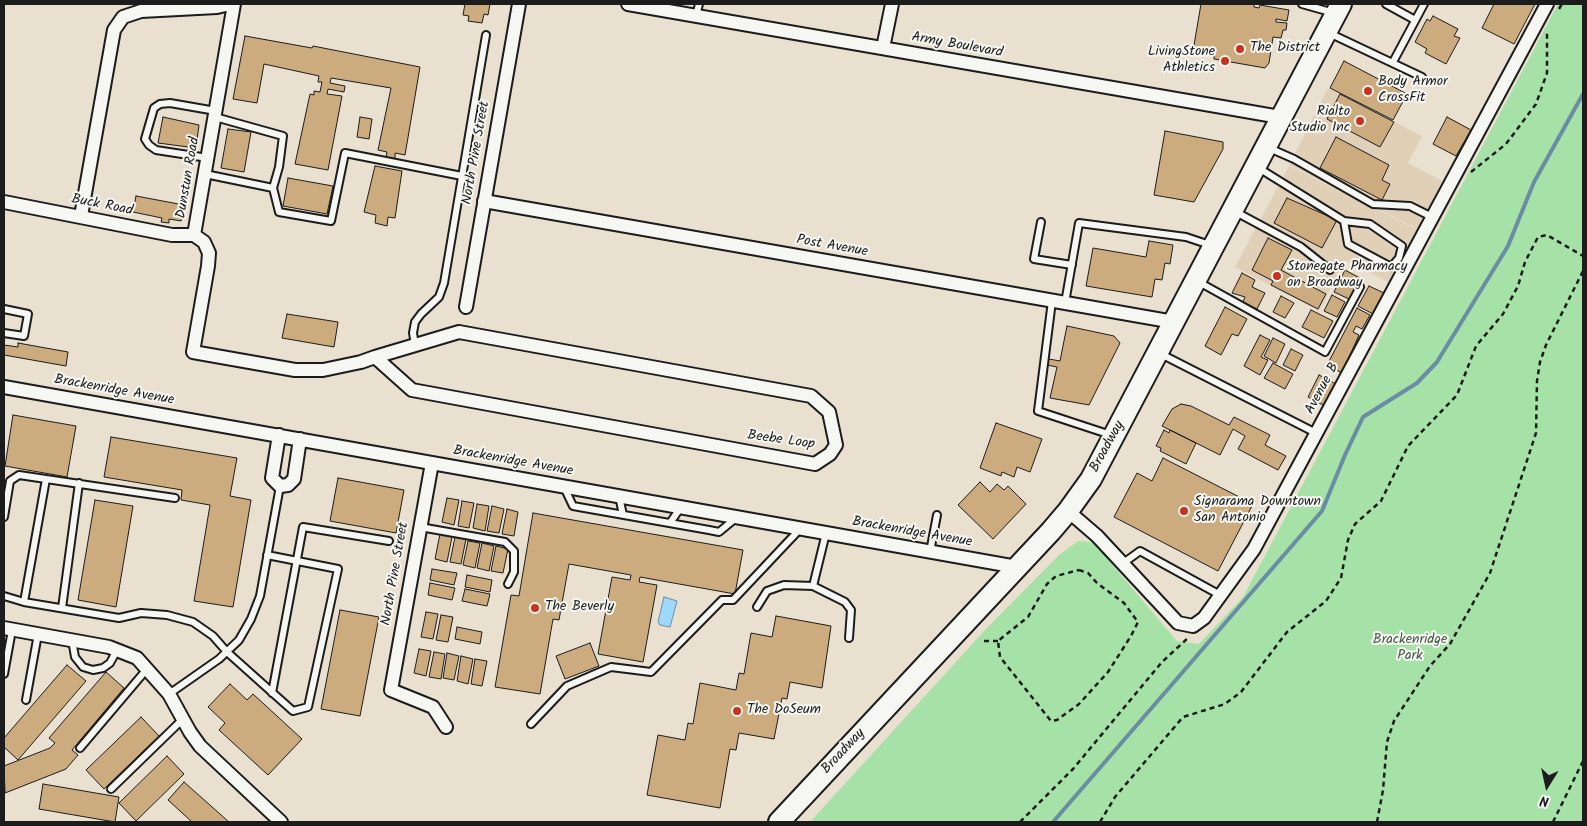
<!DOCTYPE html>
<style>
body{margin:0}
#map{position:relative;width:1587px;height:826px;overflow:hidden;background:#e9e0d0;font-family:Kalam,sans-serif}
canvas{display:block}
.frame{position:absolute;inset:0;border:5px solid #1c1c1c;pointer-events:none}
.north{position:absolute;left:1522px;top:761px;width:50px;height:50px;-webkit-text-stroke:4px #f6f6f2;paint-order:stroke;rotate:190deg;font-size:14px;font-weight:700;line-height:20px;text-align:center;color:#1c1c1c}
.north::after{content:'';display:block;margin:auto;width:18px;height:22px;background:#1c1c1c;clip-path:polygon(50% 0,100% 100%,50% 72%,0 100%)}
</style>
<div id="map">
<canvas width="1587" height="826"></canvas>
<div class="frame"></div>
<div class="north">N</div>
</div>
<script>
const ctx = document.querySelector('canvas').getContext('2d');
ctx.lineJoin = 'round';
function fillPath(path, color) {
  ctx.fillStyle = color;
  ctx.fill(path, 'evenodd');
}
function toPath(rows) {
  const path = new Path2D();
  for (const r of rows) {
    path.moveTo(r[0], r[1]);
    for (let i = 2; i < r.length; i += 2) path.lineTo(r[i], r[i + 1]);
  }
  return path;
}
function stroke(path, color, width, dash) {
  ctx.strokeStyle = color;
  ctx.lineWidth = width;
  ctx.lineCap = dash ? 'butt' : 'round';
  ctx.setLineDash(dash || []);
  ctx.stroke(path);
}
function drawText(font, color, halo, rows, align = 'center') {
  ctx.font = font + ' Kalam,sans-serif';
  ctx.lineWidth = 4;
  ctx.setLineDash([]);
  ctx.textBaseline = 'middle';
  ctx.strokeStyle = halo;
  ctx.fillStyle = color;
  for (const [text, x, y, turn = 0] of rows) {
    ctx.save();
    ctx.translate(x, y);
    ctx.rotate((+turn || 0) * Math.PI / 180);
    ctx.textAlign = isNaN(turn) ? turn : align;
    if (halo) ctx.strokeText(text, 0, 0);
    ctx.fillText(text, 0, 0);
    ctx.restore();
  }
}
fillPath(toPath([
 [1328,88,1422,136,1408,163,1442,181,1418,229,1289,165],
 [1289,166,1418,230,1388,282,1345,260,1319,311,1235,267]
]), '#e0d0b8');
fillPath(toPath([
 [1558,4,1583,4,1583,822,810,822,985,630,1059,555,1078,541,1092,542,1099,549,1177,641,1199,644,1243,597]
]), '#a6e2a8');
const water = toPath([
 [664,597,677,601,670,627,660,625,658,622,664,597]
]);
fillPath(water, '#9ed8fe');
stroke(water, '#6a8da4', 1);
stroke(toPath([
 [1053,822,1322,511,1345,455,1363,417,1417,383,1437,362,1508,246,1534,182,1583,94]
]), '#6a8da4', 4);
const building = toPath([
 [465,4,490,4,488,15,484,14,482,23,468,21,469,16,463,15,465,4],
 [1201,4,1254,4,1254,7,1259,8,1260,5,1289,10,1287,21,1276,19,1276,22,1287,23,1286,30,1283,30,1281,38,1273,37,1269,63,1265,68,1214,59,1214,55,1193,51,1201,4],
 [1494,4,1535,4,1514,44,1482,28,1494,4],
 [1433,16,1458,29,1454,36,1460,38,1446,64,1425,53,1427,49,1415,42,1427,19,1430,21,1433,16],
 [245,36,312,48,313,46,420,67,405,155,395,153,395,159,386,157,387,152,378,150,391,88,331,78,330,83,345,86,344,92,328,89,327,94,342,96,328,170,295,164,310,94,314,95,314,91,320,92,322,82,318,82,319,76,264,64,257,103,233,99,245,36],
 [1344,61,1407,94,1393,120,1330,88,1344,61],
 [1340,94,1394,122,1380,147,1327,119,1340,94],
 [163,117,199,125,196,148,158,143,163,117],
 [360,117,372,119,369,139,357,137,360,117],
 [1447,117,1471,130,1456,156,1433,144,1447,117],
 [228,129,251,132,244,172,221,168,228,129],
 [1165,131,1223,142,1223,149,1194,202,1154,195,1165,131],
 [1336,137,1389,165,1382,180,1390,184,1382,200,1320,168,1336,137],
 [375,166,402,171,395,218,388,217,387,226,375,223,376,215,364,212,375,166],
 [288,178,333,186,327,214,283,206,288,178],
 [136,196,184,205,181,221,169,219,169,223,161,222,162,218,133,212,136,196],
 [1287,198,1337,220,1322,248,1274,223,1287,198],
 [1268,238,1292,250,1281,270,1326,294,1318,309,1271,285,1273,281,1252,270,1268,238],
 [1149,241,1173,245,1170,264,1165,263,1162,280,1155,279,1152,297,1086,286,1093,248,1146,257,1149,241],
 [1345,270,1360,278,1349,299,1334,292,1345,270],
 [1242,273,1255,280,1252,287,1265,293,1257,309,1243,302,1245,297,1232,293,1242,273],
 [1369,286,1384,293,1373,314,1358,306,1369,286],
 [1332,295,1345,302,1337,317,1324,311,1332,295],
 [1281,296,1294,303,1285,318,1273,312,1281,296],
 [1225,307,1247,319,1238,336,1232,334,1221,355,1205,346,1225,307],
 [1357,308,1370,315,1362,329,1356,326,1353,332,1359,335,1342,373,1327,365,1357,308],
 [1311,310,1333,321,1324,338,1302,327,1311,310],
 [287,314,338,322,334,347,282,338,287,314],
 [1067,326,1114,336,1120,343,1089,405,1050,398,1057,367,1047,365,1049,359,1060,361,1067,326],
 [1260,335,1270,340,1261,357,1268,360,1260,375,1244,366,1260,335],
 [1273,338,1285,344,1276,363,1264,356,1273,338],
 [18,343,68,352,66,366,4,355,4,345,18,347,18,343],
 [1291,349,1303,355,1295,371,1283,365,1291,349],
 [1273,363,1293,374,1285,389,1264,378,1273,363],
 [1319,375,1336,384,1325,406,1308,397,1319,375],
 [1181,404,1191,406,1229,425,1234,417,1270,435,1265,445,1286,456,1278,470,1238,449,1245,436,1233,429,1220,455,1162,426,1172,409,1181,404],
 [13,415,76,426,67,477,5,466,13,415],
 [996,423,1042,439,1030,472,1017,467,1014,477,1002,472,1001,476,980,468,996,423],
 [1164,430,1169,433,1170,430,1196,443,1186,464,1160,451,1161,448,1156,446,1164,430],
 [111,437,237,458,230,496,251,500,233,607,194,601,210,505,181,500,182,490,104,477,111,437],
 [1163,458,1253,504,1218,571,1114,517,1137,473,1152,481,1163,458],
 [338,478,404,490,396,533,330,521,338,478],
 [980,482,990,492,997,484,1004,490,1008,486,1026,504,993,539,958,505,980,482],
 [447,498,459,500,454,525,442,522,447,498],
 [95,500,133,506,116,607,78,600,95,500],
 [462,501,474,503,469,528,458,526,462,501],
 [477,504,489,506,485,531,473,528,477,504],
 [492,506,504,509,499,533,487,531,492,506],
 [507,509,518,512,514,536,502,534,507,509],
 [533,513,743,550,735,594,640,577,639,582,657,585,643,662,598,654,612,577,630,580,631,575,569,564,559,620,553,619,540,694,495,687,511,595,519,596,533,513],
 [440,534,452,537,447,562,435,559,440,534],
 [455,537,466,539,461,564,450,562,455,537],
 [468,541,480,543,475,568,463,565,468,541],
 [482,543,494,546,489,571,477,568,482,543],
 [496,546,508,549,503,573,491,571,496,546],
 [432,569,457,573,454,585,430,580,432,569],
 [467,575,492,580,490,592,465,587,467,575],
 [430,583,455,588,452,600,428,595,430,583],
 [465,589,490,594,487,606,462,601,465,589],
 [340,610,379,617,360,716,321,709,340,610],
 [426,612,438,614,433,639,421,637,426,612],
 [441,615,453,617,448,642,436,640,441,615],
 [776,616,831,626,822,688,790,682,787,699,782,698,774,739,739,733,736,750,730,749,720,808,647,795,658,735,685,740,688,723,693,724,700,683,736,690,739,673,744,674,751,633,772,637,776,616],
 [457,627,482,632,480,644,455,639,457,627],
 [590,643,599,666,565,679,556,656,590,643],
 [419,649,431,651,426,676,414,673,419,649],
 [434,652,445,654,441,679,429,677,434,652],
 [447,653,459,656,454,680,443,678,447,653],
 [461,656,473,659,468,684,457,681,461,656],
 [475,659,487,661,482,686,471,684,475,659],
 [67,665,86,681,18,760,4,747,4,738,67,665],
 [106,672,124,688,72,750,78,755,66,769,5,793,4,766,50,748,55,743,49,738,106,672],
 [230,684,247,700,253,694,302,739,268,775,219,730,225,723,208,707,230,684],
 [141,717,159,736,104,789,86,770,141,717],
 [167,756,184,774,136,821,119,803,167,756],
 [184,782,229,822,192,822,168,800,184,782],
 [43,784,119,797,115,822,39,809,43,784]
]);
fillPath(building, '#ccac7f');
stroke(building, '#1c1c1c', 1);
const service = toPath([
 [1302,4,1334,13],
 [1386,4,1415,20],
 [696,16,699,4],
 [1329,33,1422,77],
 [1393,62,1424,4],
 [1269,148,1294,159,1373,204,1410,206,1432,217],
 [208,158,156,150,149,145,145,139,154,108,160,104,170,103,216,111],
 [1257,167,1344,221,1370,224,1402,246,1399,258,1391,267,1348,244,1344,221],
 [205,174,273,188,279,167,283,136,215,117],
 [273,188,279,212,331,221,345,153,462,176],
 [1234,211,1301,247,1330,270],
 [1041,222,1034,259,1072,265],
 [1197,281,1325,352,1360,287],
 [1052,301,1038,411,1111,435],
 [1065,303,1079,223,1186,237,1210,245],
 [4,309,28,314,24,336,4,333],
 [415,345,413,333,415,322,421,314,439,297,444,283,486,35],
 [1159,353,1316,433],
 [46,479,175,498],
 [564,487,573,506,709,530,719,532,736,518],
 [619,496,623,515],
 [4,517,10,481,19,475,46,479,24,602],
 [670,523,681,507],
 [420,527,505,542,514,551,514,572,508,584],
 [930,552,937,515],
 [1122,564,1140,551,1220,595],
 [813,586,845,602,851,610,849,638],
 [4,596,24,602,119,618,141,613,167,615,193,622,213,636,227,652,293,711,308,707,338,569,267,555],
 [757,607,767,591,784,585,813,586,826,533],
 [62,608,79,483],
 [72,640,75,657,83,667,93,670,103,668,110,663,117,650],
 [4,674,12,630],
 [272,693,303,527,389,541],
 [169,694,219,659,239,640,251,619,260,596,280,486],
 [26,700,38,634],
 [531,724,567,686,611,667,651,672,722,600,733,600,800,529],
 [80,748,147,669],
 [111,789,182,720]
]);
const minor = toPath([
 [628,4,1280,117],
 [883,48,892,4],
 [484,201,1174,322],
 [4,202,172,235,194,235],
 [81,216,114,30,123,17,141,11,217,7,230,4],
 [194,235,204,242,209,253,208,266,193,352,295,370,323,370,361,362,375,357,459,332,811,396,829,412,836,445,830,454,815,464,412,390,375,357],
 [194,235,234,4],
 [466,307,519,4],
 [4,387,1017,567],
 [279,435,272,478,280,486,288,485,294,479,300,439],
 [432,463,391,690,433,707,446,727],
 [1068,511,1097,536,1178,623,1193,626,1204,618,1254,549,1547,4],
 [4,628,109,647,137,658,169,694,190,732,200,746,281,822]
]);
const primary = toPath([
 [779,822,1051,531,1068,511,1091,479,1341,4]
]);
stroke(service, '#1c1c1c', 10);
stroke(minor, '#1c1c1c', 16);
stroke(primary, '#1c1c1c', 24);
stroke(toPath([
 [1559,9,1562,4],
 [1471,172,1506,144,1536,104,1547,73,1547,31],
 [1079,570,1088,573,1097,583,1124,603,1138,622,1131,636,1108,672,1079,704,1057,720,1051,721,1000,657,998,641,1028,617,1047,584,1056,576,1079,570],
 [984,641,998,641],
 [1020,822,1073,769,1162,662,1189,637],
 [1100,822,1115,797,1183,717,1225,704,1241,692,1287,632,1326,601,1341,578,1348,540,1355,524,1381,501,1408,446,1457,395,1476,346,1503,314,1518,286,1525,262,1538,237,1547,235,1583,256],
 [1377,822,1383,790,1387,742,1394,721,1430,666,1450,644,1490,573,1536,433,1537,381,1540,362,1546,345,1583,271],
 [1553,822,1583,761]
]), '#1c1c1c', 2.5, [5, 4]);
stroke(service, '#f6f6f2', 6);
stroke(minor, '#f6f6f2', 12);
stroke(primary, '#f6f6f2', 20);
for (const [x, y, r, color] of [
 [1240,49,5,"#c8321e"],
 [1225,61,5,"#c8321e"],
 [1368,91,5,"#c8321e"],
 [1360,121,5,"#c8321e"],
 [1277,276,5,"#c8321e"],
 [1184,511,5,"#c8321e"],
 [535,608,5,"#c8321e"],
 [737,711,5,"#c8321e"]
]) {
  const dot = new Path2D();
  dot.arc(x, y, r, 0, 2 * Math.PI);
  ctx.fillStyle = color;
  ctx.fill(dot);
  stroke(dot, '#f6f6f2', 2);
}
drawText('14px', '#1c1c1c', '#f6f6f2', [
 ["Army Boulevard",957,46,10],
 ["North Pine Street",477,153,-80],
 ["Dunstun Road",189,178,-80],
 ["Buck Road",102,206,11],
 ["Post Avenue",832,247,10],
 ["Avenue B",1323,389,-62],
 ["Brackenridge Avenue",114,391,10],
 ["Beebe Loop",781,441,8],
 ["Broadway",1108,447,-61],
 ["Brackenridge Avenue",513,462,10],
 ["Brackenridge Avenue",912,533,10],
 ["North Pine Street",396,574,-80],
 ["Broadway",844,752,-47]
]);
drawText('14px', '#1c1c1c', '#f6f6f2', [
 ["The District",1250,49],
 ["LivingStone",1215,53,"right"],
 ["Athletics",1215,69,"right"],
 ["Body Armor",1378,83],
 ["CrossFit",1378,99],
 ["Rialto",1350,113,"right"],
 ["Studio Inc",1350,129,"right"],
 ["Stonegate Pharmacy",1287,268],
 ["on Broadway",1287,284],
 ["Signarama Downtown",1194,503],
 ["San Antonio",1194,519],
 ["The Beverly",545,608],
 ["The DoSeum",747,711]
], 'left');
drawText('14px', '#455746', '#f6f6f2', [
 ["Brackenridge",1410,641],
 ["Park",1410,657]
]);
</script>
